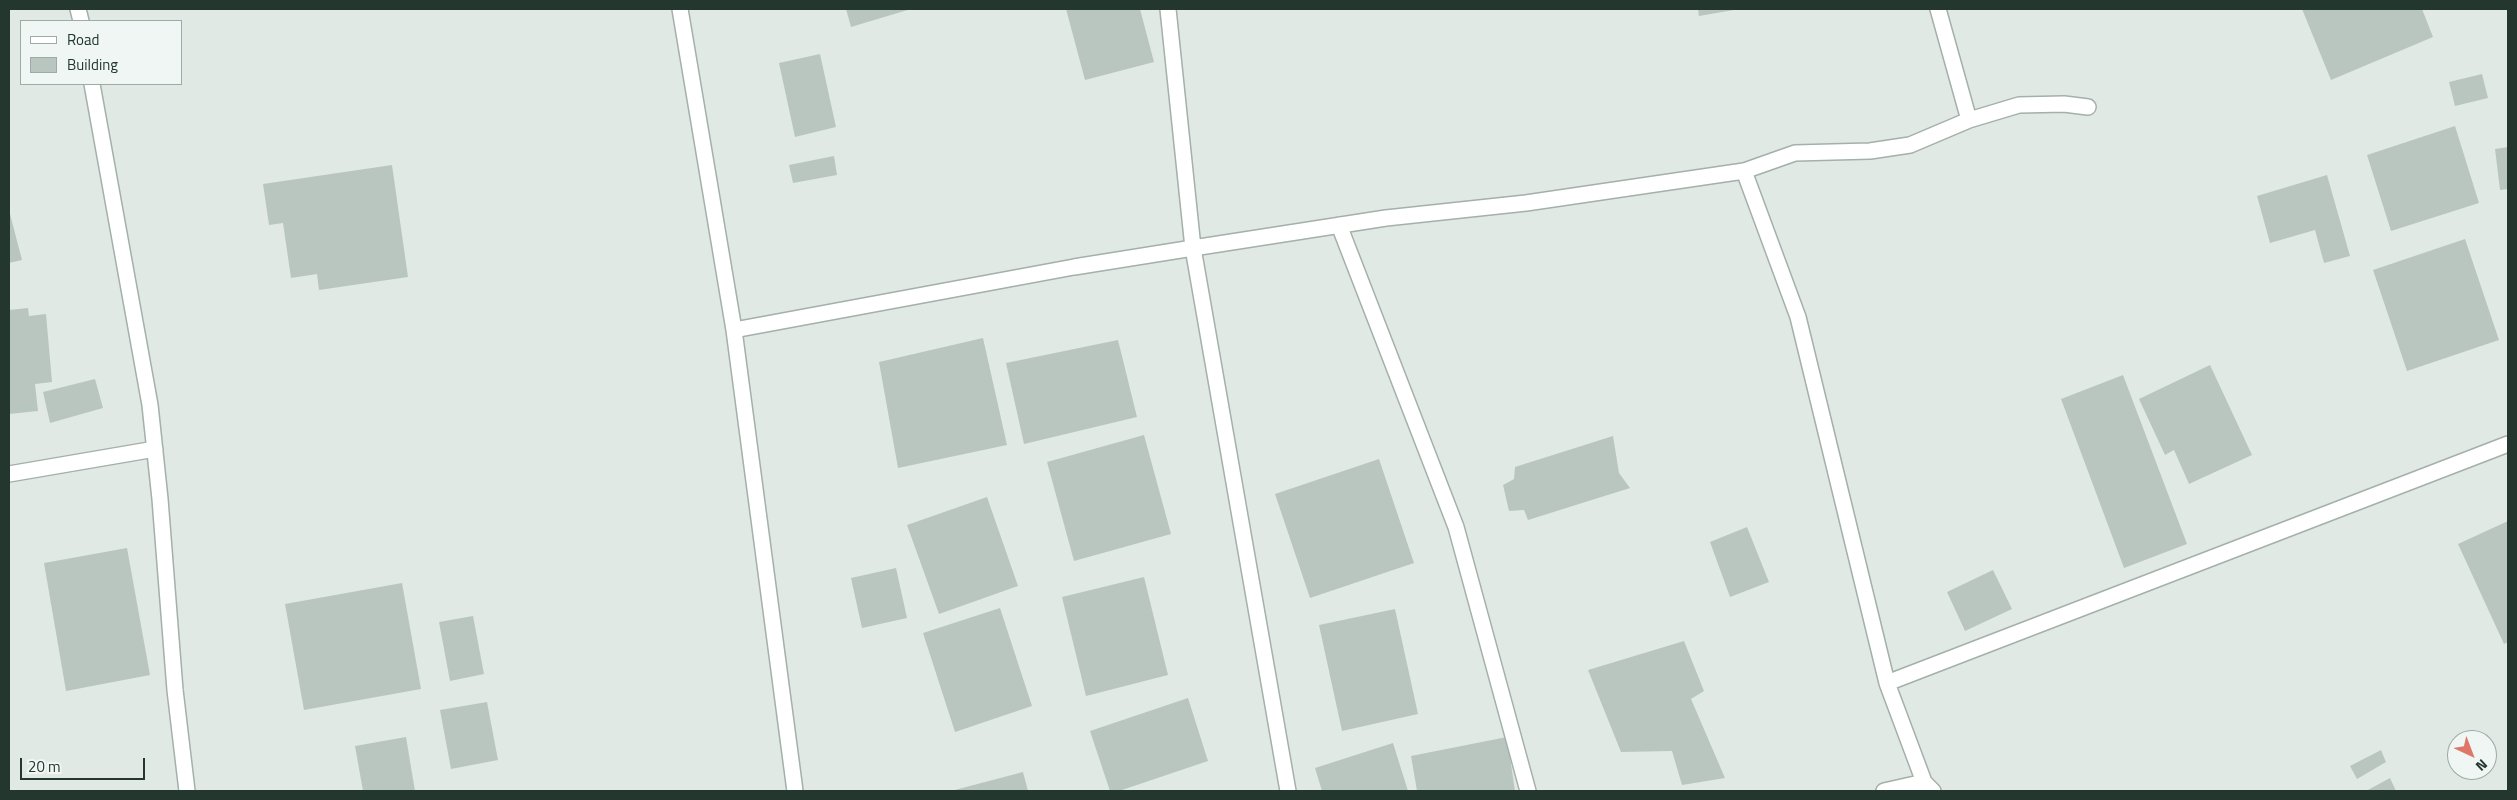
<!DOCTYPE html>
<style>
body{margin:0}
#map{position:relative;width:2517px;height:800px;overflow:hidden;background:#e1e9e4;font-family:"Titillium Web",sans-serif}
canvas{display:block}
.frame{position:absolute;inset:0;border:10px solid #23372f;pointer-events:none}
.legend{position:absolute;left:20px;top:20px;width:162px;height:65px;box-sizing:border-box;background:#f0f6f3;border:1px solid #9eaaa5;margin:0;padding:6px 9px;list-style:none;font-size:15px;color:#23372f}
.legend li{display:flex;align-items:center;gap:10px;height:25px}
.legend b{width:25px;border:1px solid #9eaaa5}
.north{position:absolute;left:2447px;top:730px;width:50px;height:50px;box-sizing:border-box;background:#f0f6f3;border:1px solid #9eaaa5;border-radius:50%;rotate:137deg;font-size:14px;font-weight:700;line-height:20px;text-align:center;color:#23372f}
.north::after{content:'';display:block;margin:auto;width:18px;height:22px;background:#df7768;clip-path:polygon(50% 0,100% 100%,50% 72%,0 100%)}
.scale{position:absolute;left:20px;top:758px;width:125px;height:22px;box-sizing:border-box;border:2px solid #23372f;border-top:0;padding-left:6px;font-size:15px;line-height:18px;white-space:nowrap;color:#23372f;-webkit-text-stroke:4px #f0f6f3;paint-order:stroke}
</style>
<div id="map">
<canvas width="2517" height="800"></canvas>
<div class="frame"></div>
<ul class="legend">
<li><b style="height:6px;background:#fff"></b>Road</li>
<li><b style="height:14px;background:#b9c6c0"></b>Building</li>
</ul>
<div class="north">N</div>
<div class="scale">20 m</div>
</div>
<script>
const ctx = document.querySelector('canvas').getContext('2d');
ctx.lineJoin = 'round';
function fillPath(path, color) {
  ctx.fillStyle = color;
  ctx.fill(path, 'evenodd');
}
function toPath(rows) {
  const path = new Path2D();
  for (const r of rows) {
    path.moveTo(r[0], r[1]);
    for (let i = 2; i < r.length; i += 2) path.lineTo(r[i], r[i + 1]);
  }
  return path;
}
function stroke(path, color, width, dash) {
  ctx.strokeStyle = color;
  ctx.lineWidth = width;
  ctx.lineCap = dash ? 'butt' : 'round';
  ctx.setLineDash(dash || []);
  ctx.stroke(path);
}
fillPath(toPath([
 [846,9,911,9,851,27],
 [1066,9,1140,9,1154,62,1085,80],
 [1698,9,1734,9,1734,10,1699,16],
 [2302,9,2422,9,2433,37,2331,80],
 [820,54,836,127,795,137,779,63],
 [2482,74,2488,98,2455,106,2449,82],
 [2455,126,2479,203,2391,231,2367,155],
 [2508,147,2508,189,2500,190,2495,149],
 [834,156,837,175,793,183,789,165],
 [392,165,408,277,319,290,317,274,291,278,283,223,269,225,263,184],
 [2327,175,2350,256,2324,263,2315,230,2270,243,2257,196],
 [9,210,22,260,9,263],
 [2465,239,2499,340,2407,371,2373,270],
 [28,308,29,316,46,314,52,382,35,384,38,411,9,414,9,310],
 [983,338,1007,445,898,468,879,362],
 [1118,340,1137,417,1024,444,1006,363],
 [2210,365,2252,455,2189,484,2174,450,2165,455,2139,399],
 [2123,375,2187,544,2124,568,2061,399],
 [95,379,103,408,50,423,43,392],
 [1144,435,1171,534,1074,561,1047,462],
 [1613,436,1619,473,1630,488,1528,520,1524,510,1509,511,1503,485,1514,479,1515,467],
 [1379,459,1414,563,1310,598,1275,494],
 [987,497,1018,586,939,614,907,525],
 [2508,521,2508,642,2504,644,2458,544],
 [1747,527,1769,582,1730,597,1710,542],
 [127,548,150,675,66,691,44,563],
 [896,568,907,618,862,628,851,578],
 [1993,570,2012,609,1965,631,1947,592],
 [1144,577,1168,675,1086,696,1062,597],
 [402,583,421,689,304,710,285,604],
 [1000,608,1032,706,955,732,923,633],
 [1395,609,1418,714,1342,731,1319,625],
 [473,616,484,674,450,681,439,622],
 [1684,641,1704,691,1691,699,1725,778,1682,785,1672,751,1621,752,1588,670],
 [1188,698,1208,761,1119,791,1110,791,1090,731],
 [487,702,498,760,451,769,440,710],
 [406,737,415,791,363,791,355,746],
 [1507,737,1515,791,1417,791,1411,756],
 [1393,743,1408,791,1322,791,1315,768],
 [2381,750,2386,762,2357,779,2350,766],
 [1023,772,1028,791,951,791],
 [2390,778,2396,791,2366,791]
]), '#b9c6c0');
const minor = toPath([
 [78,9,81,21],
 [680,9,734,330,795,791],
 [1168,9,1193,248,1288,791],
 [1938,9,1969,120],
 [92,84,150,405,160,499,175,690,187,791],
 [1744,171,1798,317,1887,683,1924,782,1933,791],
 [1339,225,1456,527,1528,791],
 [734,330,1074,267,1193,248,1386,218,1526,203,1744,171,1795,153,1870,151,1910,145,1969,120,2019,105,2064,104,2088,107],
 [9,474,155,449],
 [1887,683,2508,444],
 [1884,791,1924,782]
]);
stroke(minor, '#a4b0aa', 18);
stroke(minor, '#fff', 15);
</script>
